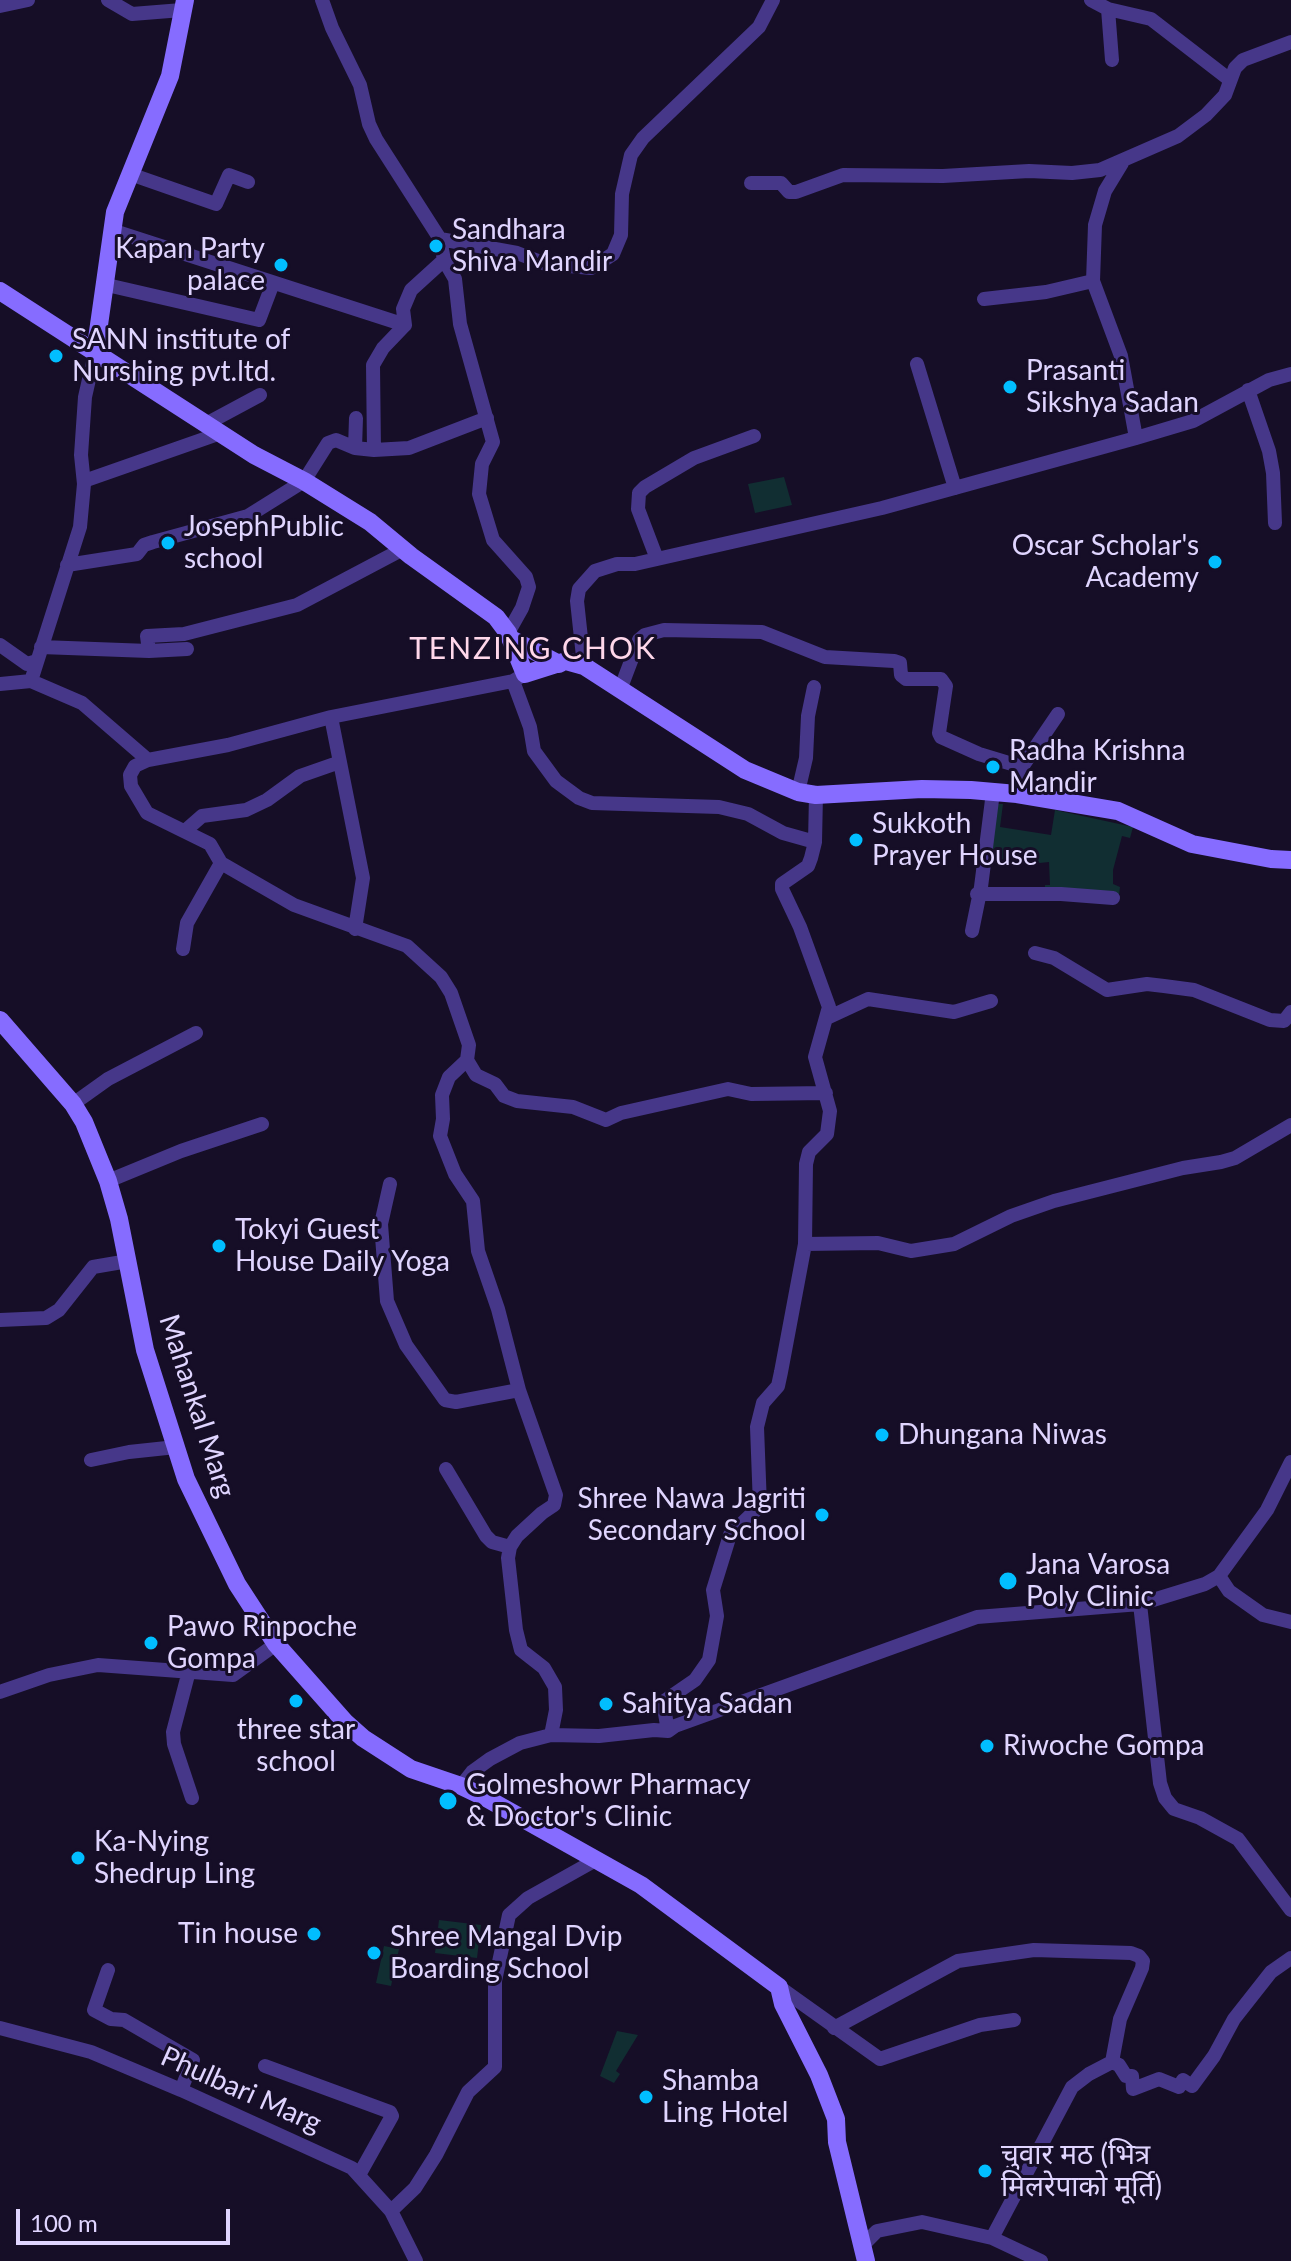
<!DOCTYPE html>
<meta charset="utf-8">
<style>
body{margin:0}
#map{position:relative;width:1291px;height:2261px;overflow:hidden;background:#160e27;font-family:Lato,sans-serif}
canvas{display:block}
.scale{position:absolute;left:16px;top:2209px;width:214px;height:36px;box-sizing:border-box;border:4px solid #e0d5ff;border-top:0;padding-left:10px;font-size:24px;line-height:28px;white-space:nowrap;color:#e0d5ff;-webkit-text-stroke:6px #160e27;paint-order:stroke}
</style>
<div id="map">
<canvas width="1291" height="2261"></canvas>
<div class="scale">100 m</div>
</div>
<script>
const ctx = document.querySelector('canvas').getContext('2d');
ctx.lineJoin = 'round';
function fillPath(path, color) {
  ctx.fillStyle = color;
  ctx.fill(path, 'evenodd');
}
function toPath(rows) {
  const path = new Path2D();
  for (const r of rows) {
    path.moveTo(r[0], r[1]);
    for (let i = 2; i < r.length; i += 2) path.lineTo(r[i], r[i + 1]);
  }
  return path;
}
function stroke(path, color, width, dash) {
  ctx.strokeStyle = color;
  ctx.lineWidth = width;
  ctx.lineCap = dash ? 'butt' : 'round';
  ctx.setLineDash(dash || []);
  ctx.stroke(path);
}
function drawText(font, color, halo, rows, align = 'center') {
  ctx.font = font + ' Lato,"Noto Sans Devanagari",sans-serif';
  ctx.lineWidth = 6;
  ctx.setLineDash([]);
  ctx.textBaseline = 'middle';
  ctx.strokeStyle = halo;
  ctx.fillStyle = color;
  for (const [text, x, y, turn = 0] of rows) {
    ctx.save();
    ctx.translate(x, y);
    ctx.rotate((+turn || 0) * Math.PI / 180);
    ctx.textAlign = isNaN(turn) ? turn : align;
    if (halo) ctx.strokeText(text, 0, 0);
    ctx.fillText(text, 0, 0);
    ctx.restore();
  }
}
fillPath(toPath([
 [784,477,792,505,755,513,748,484],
 [996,804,1003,804,1000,827,1051,835,1055,810,1133,827,1130,838,1122,836,1113,870,1113,884,1120,887,1119,895,1045,890,1045,885,1050,885,1049,862,1030,864,989,857],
 [439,1920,481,1925,477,1958,435,1953],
 [384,1946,399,1949,391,1986,376,1983],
 [617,2031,638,2035,616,2071,620,2074,614,2083,600,2076]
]), '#112e32');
stroke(toPath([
 [108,0,132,14,182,10],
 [322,0,332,28,360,85,369,124,376,139,440,239,444,260,455,279,460,324,493,442,482,464,479,494,493,540,526,577,529,587,522,608,508,633],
 [1091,0,1108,9,1151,19,1230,80],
 [0,6,28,0],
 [1108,9,1112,60],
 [1122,163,1105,191,1095,225,1093,281,1121,356,1136,438],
 [130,174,216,204,229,175,248,182],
 [751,183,781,183,789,192,796,192,843,175,943,176,1029,171,1072,173,1100,170,1178,136,1206,115,1225,95,1235,68,1243,60,1291,42],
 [111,230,405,325],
 [440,239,517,253,546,264,591,268,613,254,621,235,622,194,631,155,643,138,759,27,773,0],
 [107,285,259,320,273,283],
 [984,299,1046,292,1093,281],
 [917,364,955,488],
 [1248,390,1269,451,1273,473,1275,523],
 [206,424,260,395],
 [355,448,356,418],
 [374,450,373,365,383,348,405,325,403,309,411,290,444,260],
 [84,481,221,433],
 [657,559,638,509,639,493,645,487,694,458,754,436],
 [67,565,137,554,144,545,153,542,248,516,304,481,328,443,336,440,355,448,374,450,409,448,487,418],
 [0,645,27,664,37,661],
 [41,647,149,651,147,636,184,634,297,605,403,549],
 [149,651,187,649],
 [584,666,577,601,579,589,595,571,617,564,635,564,657,559,882,508,1136,438,1193,421,1269,380,1291,374],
 [525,674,513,681,331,717,228,745,148,760,135,766,130,775,131,786,147,813,210,844,221,863,294,905,407,946,441,977,451,993,469,1045,467,1060,476,1075,495,1084,504,1096,517,1101,573,1107,606,1120,621,1113,728,1089,751,1094,826,1093],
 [31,681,80,527,84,484,81,455,85,397,95,353],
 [513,681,530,727,534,751,556,781,579,798,592,803,719,807,748,814,783,833,815,842],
 [0,684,31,681,82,703,148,760],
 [620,690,639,640,645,635,664,630,762,632,825,657,894,661,900,663,901,675,906,679,941,679,946,686,939,733,941,737,979,754,1022,767],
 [331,717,363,878,355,929],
 [798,792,806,758,808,716,814,687],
 [1017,794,1022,767,1058,714],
 [186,830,202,816,246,810,267,800,300,776,340,762],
 [977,894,1061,894,1113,898],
 [972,931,981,887,993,792],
 [183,949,187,923,221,863],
 [1035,953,1054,958,1107,990,1147,984,1164,986,1194,990,1270,1020,1284,1021,1291,1012],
 [827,1018,868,999,954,1012,991,1001],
 [467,1060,449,1077,442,1095,443,1119,440,1136,455,1174,473,1201,478,1251,498,1309,519,1390],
 [73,1104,108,1079,196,1033],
 [108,1181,181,1151,262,1124],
 [390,1184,381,1224,387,1301,406,1345,445,1400,456,1402,519,1390,556,1495,554,1505,542,1513,517,1536,510,1547,508,1558,516,1630,521,1650,544,1668,555,1687,556,1710,551,1735],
 [805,1244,878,1243,911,1251,954,1244,1011,1216,1054,1201,1183,1168,1221,1162,1235,1158,1291,1125],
 [0,1320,46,1318,59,1310,93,1267,128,1261],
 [91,1460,129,1452,176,1447],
 [446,1469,486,1536,492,1542,510,1547],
 [1219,1576,1229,1591,1263,1615,1291,1622],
 [1140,1604,1160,1783,1165,1798,1174,1809,1200,1818,1238,1839,1291,1910],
 [189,1671,173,1732,174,1744,192,1798],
 [0,1692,49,1675,98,1665,233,1675,276,1644],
 [668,1731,663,1702,695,1680,709,1660,717,1616,713,1590,730,1535,760,1506,757,1427,763,1403,778,1386,781,1372,805,1244,806,1164,809,1152,827,1134,830,1111,815,1057,829,1007,800,927,782,889,782,884,808,866,811,858,815,842,816,795],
 [461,1786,472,1772,490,1759,520,1743,551,1735,599,1736,654,1730,668,1731,675,1726,977,1617,1140,1604,1205,1584,1219,1576,1267,1510,1291,1462],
 [108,1970,94,2010,111,2019,124,2020,193,2060,181,2090],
 [779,1987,880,2059,980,2025,1014,2020],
 [0,2028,91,2052,181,2090,352,2168,391,2211,416,2261],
 [834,2028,958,1961,1034,1950,1131,1953,1139,1956,1143,1961,1142,1968,1120,2019,1112,2062],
 [265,2066,390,2112,392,2116,359,2175],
 [391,2211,415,2188,436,2155,468,2092,495,2067,495,1981,509,1915,528,1898,594,1861],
 [992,2238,1072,2087,1089,2074,1112,2062,1119,2065,1126,2076,1132,2076,1133,2089,1159,2079,1179,2087,1183,2080,1192,2086,1214,2056,1234,2019,1271,1972,1291,1958],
 [863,2245,877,2231,922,2222,992,2238,1041,2261]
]), '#463789', 14);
stroke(toPath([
 [0,291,254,455,304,481,370,522,411,556,496,617,508,633,525,674,566,661,584,666,745,770,798,792,816,795,922,789,971,790,1017,794,1118,811,1192,844,1271,859,1291,860],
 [95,353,115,212,170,76,185,0],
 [511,639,559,664],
 [0,1020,73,1104,84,1122,108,1181,119,1219,145,1350,186,1479,237,1584,276,1644,345,1722,363,1738,411,1769,461,1786,486,1798,641,1885,779,1987,783,2004,819,2075,836,2119,837,2142,866,2261]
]), '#866cff', 18);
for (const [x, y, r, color] of [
 [436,246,8,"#01beff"],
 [281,265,8,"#01beff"],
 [56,356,8,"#01beff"],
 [1010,387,8,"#01beff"],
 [168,543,8,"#01beff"],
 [1215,562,8,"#01beff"],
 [993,767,8,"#01beff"],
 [856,840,8,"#01beff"],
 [219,1246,8,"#01beff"],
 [882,1435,8,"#01beff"],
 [822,1515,8,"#01beff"],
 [1008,1581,10,"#01beff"],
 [151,1643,8,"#01beff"],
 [296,1701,8,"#01beff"],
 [606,1704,8,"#01beff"],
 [987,1746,8,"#01beff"],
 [448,1801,10,"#01beff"],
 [78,1858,8,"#01beff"],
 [314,1934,8,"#01beff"],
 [374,1953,8,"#01beff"],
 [646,2097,8,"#01beff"],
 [985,2171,8,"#01beff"]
]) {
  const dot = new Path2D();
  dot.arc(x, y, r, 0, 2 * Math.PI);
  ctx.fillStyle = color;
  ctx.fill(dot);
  stroke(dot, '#160e27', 3);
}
drawText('28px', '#e0d5ff', '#160e27', [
 ["Sandhara",452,230],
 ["Shiva Mandir",452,262],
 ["Kapan Party",265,249,"right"],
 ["palace",265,281,"right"],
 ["SANN institute of",72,340],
 ["Nurshing pvt.ltd.",72,372],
 ["Prasanti",1026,371],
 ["Sikshya Sadan",1026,403],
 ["JosephPublic",184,527],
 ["school",184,559],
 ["Oscar Scholar's",1199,546,"right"],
 ["Academy",1199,578,"right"],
 ["Radha Krishna",1009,751],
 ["Mandir",1009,783],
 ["Sukkoth",872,824],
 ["Prayer House",872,856],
 ["Tokyi Guest",235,1230],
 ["House Daily Yoga",235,1262],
 ["Dhungana Niwas",898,1435],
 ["Shree Nawa Jagriti",806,1499,"right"],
 ["Secondary School",806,1531,"right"],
 ["Jana Varosa",1026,1565],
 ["Poly Clinic",1026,1597],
 ["Pawo Rinpoche",167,1627],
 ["Gompa",167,1659],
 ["Sahitya Sadan",622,1704],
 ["three star",296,1730,"center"],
 ["school",296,1762,"center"],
 ["Riwoche Gompa",1003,1746],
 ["Golmeshowr Pharmacy",466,1785],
 ["& Doctor's Clinic",466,1817],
 ["Ka-Nying",94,1842],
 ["Shedrup Ling",94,1874],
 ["Tin house",298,1934,"right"],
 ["Shree Mangal Dvip",390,1937],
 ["Boarding School",390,1969],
 ["Shamba",662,2081],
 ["Ling Hotel",662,2113],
 ["चुवार मठ (भित्र",1001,2155],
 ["मिलरेपाको मूर्ति)",1001,2187]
], 'left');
drawText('28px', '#e0d5ff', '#160e27', [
 ["Mahankal Marg",197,1406,72],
 ["Phulbari Marg",241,2090,24]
]);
ctx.letterSpacing = '2px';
drawText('30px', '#ffd7ea', '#160e27', [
 ["TENZING CHOK",533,649]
]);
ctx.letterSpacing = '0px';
</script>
